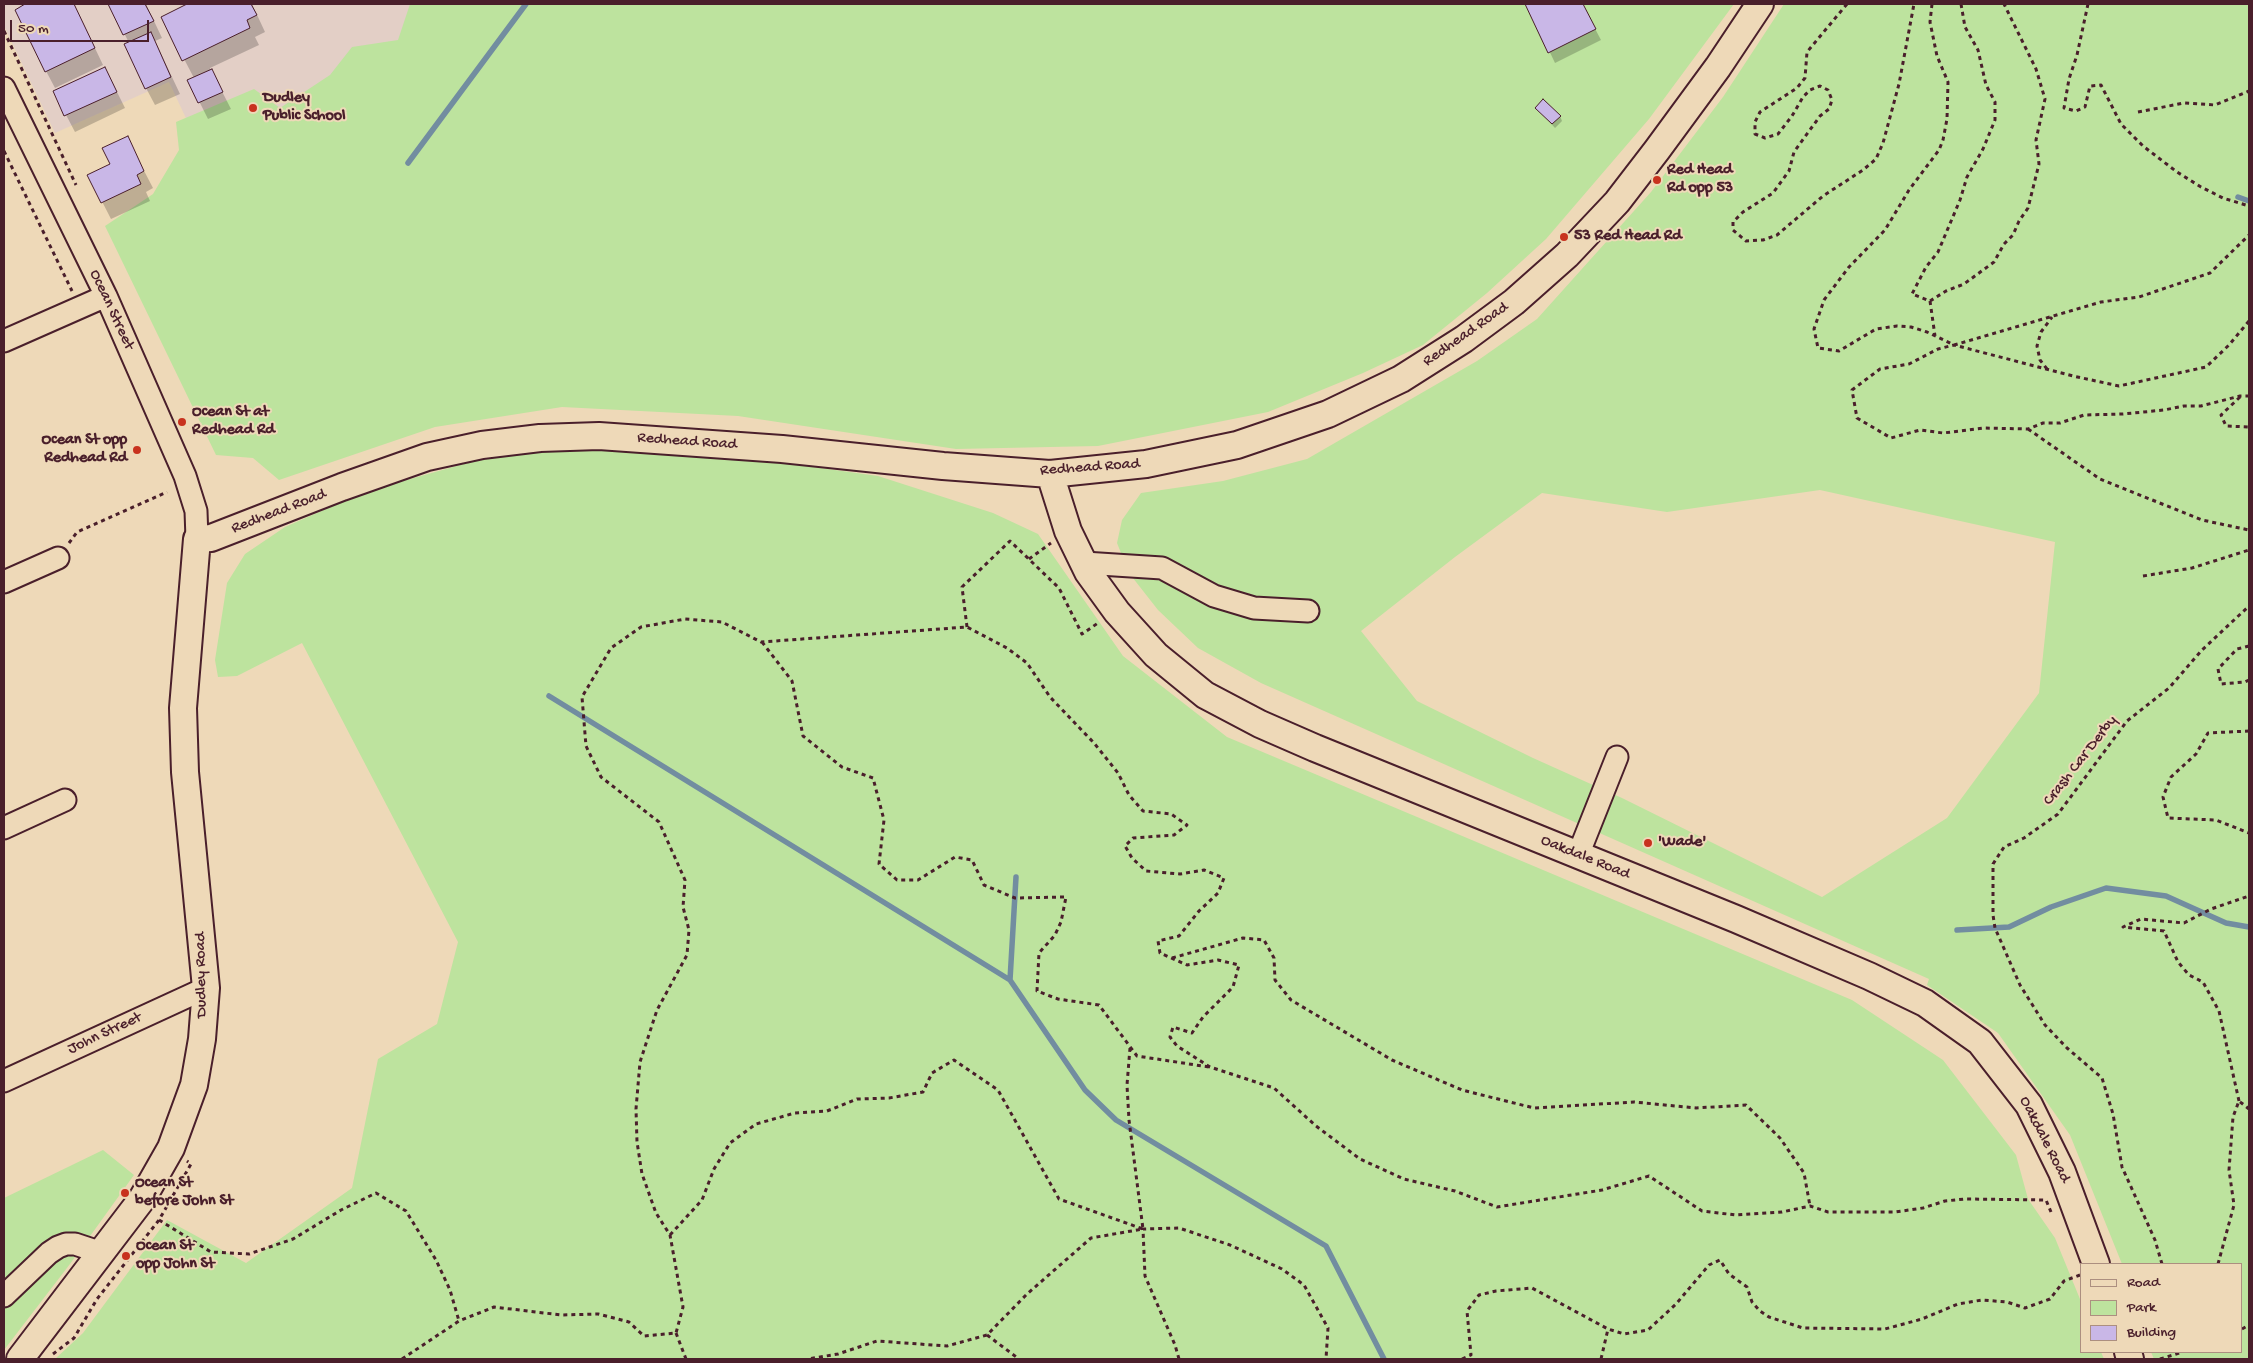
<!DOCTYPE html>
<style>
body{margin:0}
#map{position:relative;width:2253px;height:1363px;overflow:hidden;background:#eed9b8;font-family:"Gochi Hand",sans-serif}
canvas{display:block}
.frame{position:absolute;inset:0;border:5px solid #4a1f2b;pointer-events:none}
.legend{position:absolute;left:2080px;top:1263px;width:162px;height:90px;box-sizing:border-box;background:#eed9b8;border:1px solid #ac8f80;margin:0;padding:6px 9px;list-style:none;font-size:15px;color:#4a1f2b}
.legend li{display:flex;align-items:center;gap:10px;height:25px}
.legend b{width:25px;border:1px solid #ac8f80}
.scale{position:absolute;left:10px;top:20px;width:139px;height:22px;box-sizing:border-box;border:2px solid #4a1f2b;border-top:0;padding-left:6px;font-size:15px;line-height:18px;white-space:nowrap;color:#4a1f2b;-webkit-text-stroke:4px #eed9b8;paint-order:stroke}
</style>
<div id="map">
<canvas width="2253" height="1363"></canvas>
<div class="frame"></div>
<ul class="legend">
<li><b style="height:6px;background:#eed9b8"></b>Road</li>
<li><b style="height:14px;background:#bde39e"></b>Park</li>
<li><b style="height:14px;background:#c9b7e7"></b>Building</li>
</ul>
<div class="scale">50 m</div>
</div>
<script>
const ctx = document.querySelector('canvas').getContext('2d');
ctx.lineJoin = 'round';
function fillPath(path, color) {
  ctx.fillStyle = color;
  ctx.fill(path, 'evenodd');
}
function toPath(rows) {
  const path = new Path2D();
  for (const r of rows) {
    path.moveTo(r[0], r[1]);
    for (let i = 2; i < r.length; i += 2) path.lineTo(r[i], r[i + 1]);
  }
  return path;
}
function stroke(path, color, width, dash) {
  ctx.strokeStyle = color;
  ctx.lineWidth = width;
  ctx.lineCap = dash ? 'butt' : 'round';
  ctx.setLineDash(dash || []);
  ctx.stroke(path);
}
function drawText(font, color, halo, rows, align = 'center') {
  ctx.font = font + ' "Gochi Hand",sans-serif';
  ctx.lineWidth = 4;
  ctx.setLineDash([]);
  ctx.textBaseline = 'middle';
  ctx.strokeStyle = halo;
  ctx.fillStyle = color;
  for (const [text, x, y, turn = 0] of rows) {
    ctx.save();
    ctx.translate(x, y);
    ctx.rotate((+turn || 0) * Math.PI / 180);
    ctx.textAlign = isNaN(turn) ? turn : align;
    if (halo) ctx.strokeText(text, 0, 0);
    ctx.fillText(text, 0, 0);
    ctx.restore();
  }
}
fillPath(toPath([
 [4,4,545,4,207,163,169,82,55,133,4,26]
]), '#e3cfc6');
fillPath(toPath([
 [410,4,1734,4,1649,119,1546,239,1487,293,1423,345,1363,373,1268,412,1098,446,956,449,738,416,562,407,435,427,279,480,253,458,216,455,105,226,153,194,179,150,176,122,254,89,280,108,330,75,352,47,398,40],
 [1784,4,2249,4,2249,1359,2154,1359,2151,1352,2242,1352,2242,1264,2122,1264,2070,1135,1998,1033,1927,985,1929,979,1261,683,1198,648,1158,610,1129,573,1117,543,1122,520,1141,493,1223,481,1307,459,1477,361,1537,319,1651,192,1723,97],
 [1820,490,2055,542,2039,693,1947,818,1822,897,1622,798,1533,758,1417,701,1361,631,1455,557,1542,493,1667,512],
 [597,443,756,459,878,476,993,513,1038,534,1123,656,1227,737,1852,1000,1943,1060,2016,1155,2028,1199,2055,1238,2082,1304,2082,1352,2101,1352,2104,1359,55,1359,83,1333,167,1220,246,1263,352,1188,378,1059,437,1024,458,942,302,643,237,676,218,677,215,660,227,583,245,554,285,527,367,491,478,460],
 [103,1150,134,1175,70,1264,4,1350,4,1198]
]), '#bde39e');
fillPath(toPath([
 [26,4,74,4,103,65,55,88,46,71],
 [110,4,146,4,162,38,155,41,180,94,155,105,146,88,129,43],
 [190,4,252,4,265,32,255,37,259,45,210,68,231,109,208,119,189,81,194,78,162,17],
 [1527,4,1582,4,1601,40,1555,63],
 [105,68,125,108,75,132,54,92],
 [1537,108,1560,116,1562,121,1555,128],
 [127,138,153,188,146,192,150,201,111,219,89,176,112,165]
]), '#0003');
stroke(toPath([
 [408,163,526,4],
 [2238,197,2249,201],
 [549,696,1010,980,1085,1090,1116,1120,1326,1246,1384,1359],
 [1957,930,2009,927,2051,907,2106,888,2166,896,2226,923,2249,927],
 [1010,980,1016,877]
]), '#728da0', 5.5);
const building = toPath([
 [25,4,74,4,95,48,45,72,15,10,25,4],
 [108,4,145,4,154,21,123,35,108,4],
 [187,4,251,4,257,15,247,20,250,28,182,61,161,17,187,4],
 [1525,4,1583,4,1596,29,1548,53,1525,4],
 [151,32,171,77,145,89,124,44,151,32],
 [105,67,117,92,64,116,53,91,105,67],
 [212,69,223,92,198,103,187,80,212,69],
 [1543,99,1561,116,1552,124,1535,108,1543,99],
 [128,136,144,171,137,175,141,184,101,203,87,175,110,164,102,148,128,136]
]);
fillPath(building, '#c9b7e7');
stroke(building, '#4a1f2b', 1);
const minor = toPath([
 [4,88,106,296,185,476,196,511,197,539],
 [4,341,106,296],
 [1084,563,1162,568,1214,596,1254,608,1308,611],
 [4,582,58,558],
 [4,828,65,800],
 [1578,855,1617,757],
 [4,1081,206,988],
 [4,1296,49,1253,58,1247,66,1244,75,1244,102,1253]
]);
const major = toPath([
 [1050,474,1068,531,1088,572,1117,612,1156,655,1205,695,1260,724,1315,748,1736,919,1869,976,1925,1003,1980,1042,2029,1105,2062,1172,2096,1264],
 [2128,1352,2130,1359],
 [20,1359,142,1199,171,1148,194,1085,202,1039,206,988,185,772,183,708,197,539,211,538,342,487,427,457,482,445,540,438,599,436,782,449,943,466,1050,474,1146,464,1237,445,1328,414,1401,379,1464,339,1514,302,1567,255,1617,202,1657,150,1718,67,1760,4]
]);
stroke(minor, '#4a1f2b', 25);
stroke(major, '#4a1f2b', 30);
stroke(toPath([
 [1847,4,1807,52,1805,78,1797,88,1760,112,1755,122,1755,134,1765,138,1778,134,1792,116,1803,97,1810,90,1820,86,1828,90,1832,100,1829,109,1820,116,1794,152,1789,171,1773,193,1743,212,1733,222,1733,230,1746,241,1763,240,1777,235,1823,196,1863,170,1876,159,1883,143,1899,84,1914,4],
 [1932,4,1930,22,1937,56,1948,82,1947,119,1943,140,1939,150,1909,190,1885,230,1849,267,1824,300,1814,329,1818,348,1839,351,1876,329,1897,326,1911,327,1927,332,1954,345,2101,302,2139,297,2210,273,2249,235],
 [1961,4,1965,27,1978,50,1986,85,1995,102,1995,120,1983,149,1967,177,1960,200,1938,252,1926,267,1912,294,1930,301,1946,291,1964,284,1994,262,2004,244,2013,235,2019,221,2028,208,2039,164,2036,140,2045,99,2036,69,2004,4],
 [2088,4,2077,55,2069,79,2064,108,2076,111,2085,107,2090,86,2101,85,2121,124,2143,146,2177,172,2201,187,2223,198,2249,206],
 [4,31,76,185],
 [2138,112,2184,103,2215,105,2249,91],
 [4,151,72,291],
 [1930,301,1935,336],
 [2249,321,2229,345,2206,367,2119,386,2073,376,1954,345,1938,349,1909,364,1880,369,1852,390,1857,418,1891,438,1920,430,1943,433,1984,428,2028,429,2043,423,2060,423,2084,415,2123,414,2164,410,2184,406,2201,406,2240,396,2249,396],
 [2047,369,2040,360,2037,346,2041,332,2052,317],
 [2240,397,2221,415,2226,426,2249,427],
 [2028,429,2100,479,2202,520,2249,530],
 [69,543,77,532,167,492],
 [1029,559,1051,543],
 [2143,576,2192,568,2249,550],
 [967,627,962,587,1010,541,1059,588,1082,634,1098,623],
 [762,642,792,681,803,736,842,767,873,778,884,820,879,864,897,880,918,880,955,857,972,860,984,885,1015,898,1066,897,1061,922,1055,935,1039,953,1037,991,1058,999,1099,1005,1137,1056,1209,1067],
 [2249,646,2237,649,2218,669,2221,684,2245,682,2249,680],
 [2249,731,2208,733,2196,754,2171,777,2163,797,2168,818,2216,820,2249,833],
 [1172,958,1243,938,1264,940,1274,958,1275,980,1291,1000,1392,1060,1462,1090,1534,1108,1634,1102,1696,1108,1746,1105,1780,1138,1804,1173,1810,1206],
 [1130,1048,1127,1085,1129,1120,1143,1229],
 [2239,1101,2219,1011,2203,982,2189,975,2178,962,2164,931,2123,927,2141,919,2184,923,2211,909,2249,896],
 [159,1220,211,1252,249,1254,293,1239,341,1210,376,1193,406,1211,436,1260,450,1290,459,1321],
 [670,1235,702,1200,714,1169,730,1143,756,1124,795,1113,827,1111,857,1099,889,1098,923,1092,932,1073,954,1060,998,1090,1059,1199,1143,1229,1091,1238,1027,1294,987,1335,947,1346,877,1341,838,1354,808,1359],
 [2162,1264,2155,1240,2122,1167,2113,1114,2102,1078,2067,1048,2045,1025,2020,985,1995,928,1993,915,1993,864,2004,847,2024,838,2058,814,2127,721,2169,688,2202,650,2249,606],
 [2218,1264,2234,1205,2229,1170,2233,1117,2239,1101,2249,1109],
 [2242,1329,2249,1325],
 [676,1333,686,1359],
 [987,1335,1019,1359],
 [53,1354,74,1338,97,1299,159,1220,191,1164,187,1161],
 [402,1359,459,1321,494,1307,561,1315,598,1314,629,1322,644,1336,676,1333,683,1307,670,1235,656,1213,642,1174,637,1142,636,1109,640,1062,657,1010,687,955,689,930,683,907,685,880,659,822,601,777,586,746,582,697,611,648,641,627,685,619,722,622,761,642,967,627,1007,648,1027,663,1050,697,1094,743,1118,773,1129,795,1143,811,1171,814,1187,825,1174,835,1133,838,1125,846,1132,858,1146,871,1180,874,1204,870,1224,878,1218,893,1199,911,1179,936,1158,941,1160,953,1187,965,1218,960,1239,965,1233,987,1203,1017,1192,1033,1173,1027,1170,1037,1177,1046,1210,1067,1274,1088,1316,1126,1360,1159,1404,1179,1455,1191,1497,1207,1602,1190,1649,1176,1702,1211,1736,1215,1782,1212,1810,1206,1828,1212,1895,1212,1923,1208,1945,1201,1965,1199,2046,1200,2051,1212],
 [1179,1359,1175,1345,1145,1276,1143,1229,1179,1228,1230,1245,1282,1269,1304,1285,1328,1328,1326,1359],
 [1462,1359,1471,1355,1467,1311,1479,1295,1496,1291,1532,1288,1608,1329,1624,1334,1648,1330,1676,1304,1709,1265,1720,1260,1729,1274,1747,1287,1752,1302,1760,1311,1769,1317,1803,1328,1885,1329,1922,1319,1958,1304,1982,1300,2007,1302,2025,1308,2050,1299,2064,1281,2080,1275],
 [1601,1359,1608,1329],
 [2160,1359,2183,1352]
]), '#4a1f2b', 3, [4, 4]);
stroke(minor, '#eed9b8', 21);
stroke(major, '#eed9b8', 26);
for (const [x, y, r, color] of [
 [253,108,5,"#c8321e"],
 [1657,180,5,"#c8321e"],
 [1564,237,5,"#c8321e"],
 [182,422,5,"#c8321e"],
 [137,450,5,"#c8321e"],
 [1648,843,5,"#c8321e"],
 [125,1193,5,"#c8321e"],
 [126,1256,5,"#c8321e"]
]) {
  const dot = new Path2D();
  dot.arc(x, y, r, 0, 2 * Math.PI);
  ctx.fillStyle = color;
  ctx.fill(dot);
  stroke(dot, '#eed9b8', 2);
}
drawText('bold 16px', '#4a1f2b', '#eed9b8', [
 ["Dudley",263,99],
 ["Public School",263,117],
 ["Red Head",1667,171],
 ["Rd opp 53",1667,189],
 ["53 Red Head Rd",1574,237],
 ["Ocean St at",192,413],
 ["Redhead Rd",192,431],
 ["Ocean St opp",127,441,"right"],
 ["Redhead Rd",127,459,"right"],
 ["'Wade'",1658,843],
 ["Ocean St",135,1184],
 ["before John St",135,1202],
 ["Ocean St",136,1247],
 ["opp John St",136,1265]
], 'left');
drawText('16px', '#4a1f2b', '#eed9b8', [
 ["Ocean Street",111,310,65],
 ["Redhead Road",1466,335,-35],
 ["Redhead Road",687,442,4],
 ["Redhead Road",1090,468,-4],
 ["Redhead Road",279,512,-21],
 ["Crash Car Derby",2081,761,-52],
 ["Oakdale Road",1585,858,22],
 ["Dudley Road",202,975,-91],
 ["John Street",105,1034,-25],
 ["Oakdale Road",2044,1140,63]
]);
</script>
